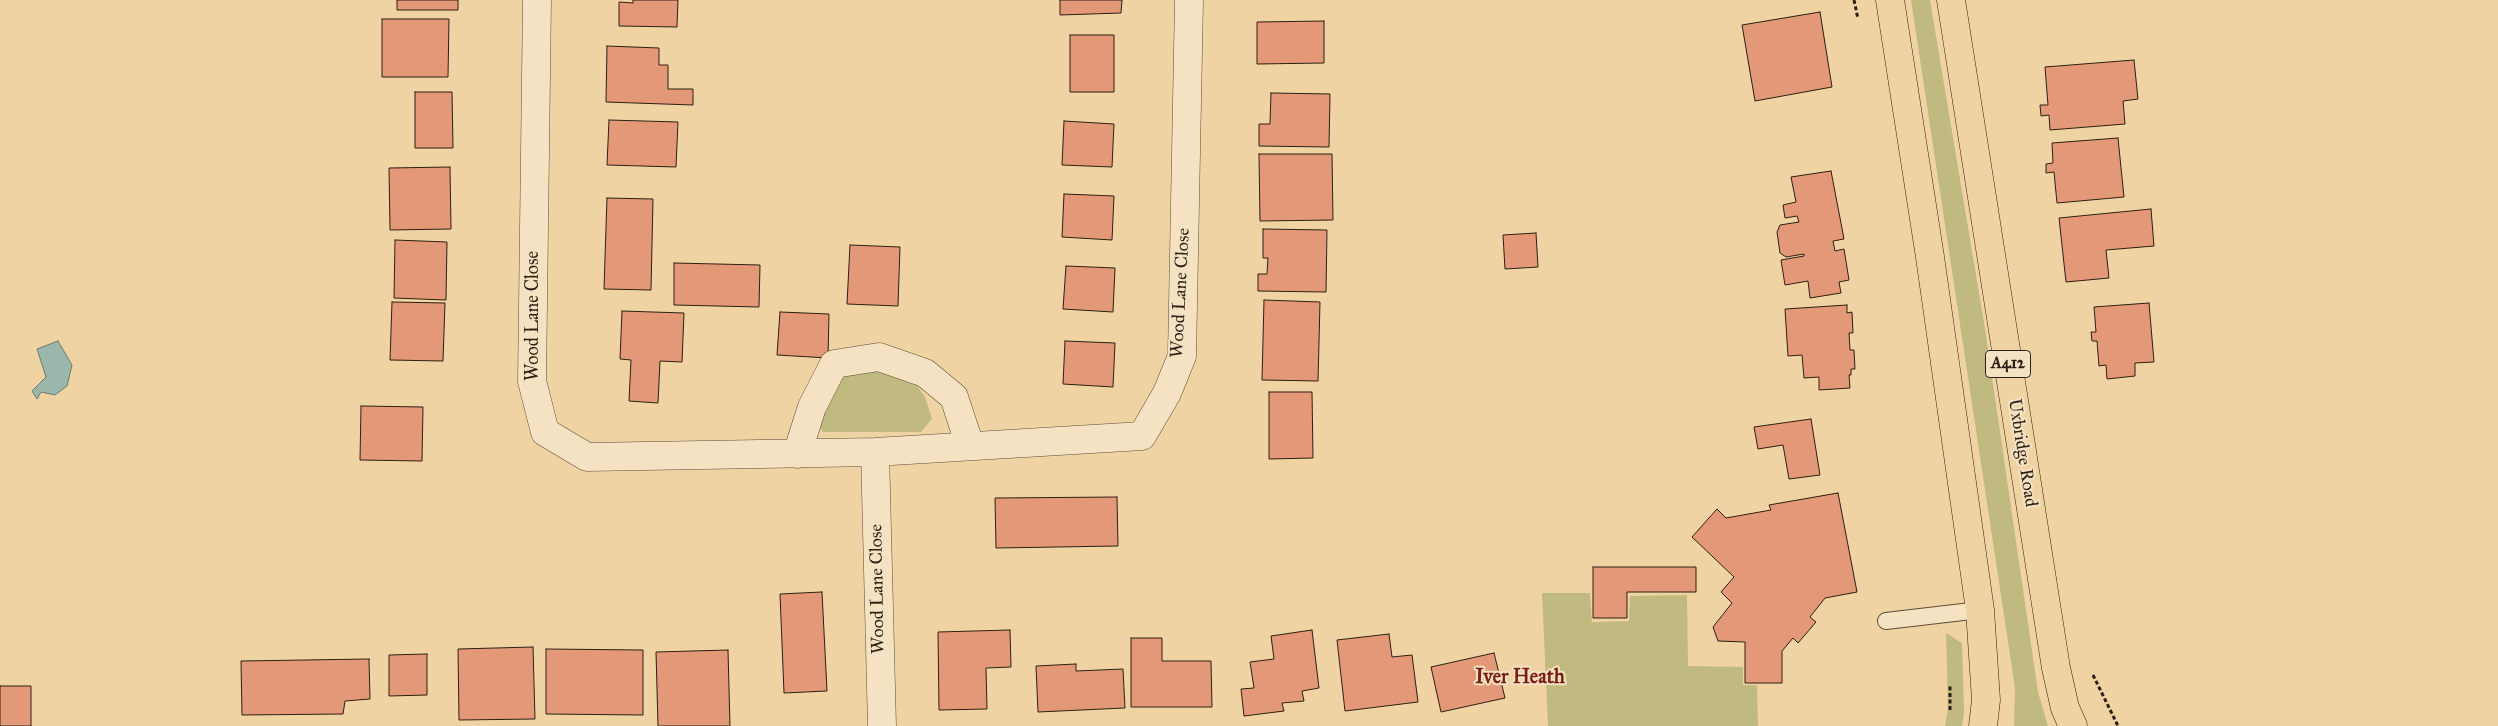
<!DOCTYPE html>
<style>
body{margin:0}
canvas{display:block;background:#f0d3a3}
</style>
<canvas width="2498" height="726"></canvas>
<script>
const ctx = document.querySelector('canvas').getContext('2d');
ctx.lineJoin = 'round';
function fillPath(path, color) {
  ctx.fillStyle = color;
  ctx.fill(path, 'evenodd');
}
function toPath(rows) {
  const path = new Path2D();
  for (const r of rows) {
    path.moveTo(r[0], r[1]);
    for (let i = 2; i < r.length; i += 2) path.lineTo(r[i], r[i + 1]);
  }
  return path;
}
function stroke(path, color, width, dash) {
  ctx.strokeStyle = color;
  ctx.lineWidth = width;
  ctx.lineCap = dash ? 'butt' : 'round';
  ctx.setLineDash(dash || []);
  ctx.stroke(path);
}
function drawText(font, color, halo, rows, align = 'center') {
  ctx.font = font + ' "IM FELL Great Primer",serif';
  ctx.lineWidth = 4;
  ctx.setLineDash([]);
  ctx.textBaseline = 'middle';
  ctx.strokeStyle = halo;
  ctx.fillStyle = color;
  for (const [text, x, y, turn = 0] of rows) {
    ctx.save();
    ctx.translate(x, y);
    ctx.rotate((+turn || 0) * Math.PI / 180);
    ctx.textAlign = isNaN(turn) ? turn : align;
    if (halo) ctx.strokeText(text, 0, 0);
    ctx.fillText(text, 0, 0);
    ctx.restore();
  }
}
fillPath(toPath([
 [1911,0,1930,0,1985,329,2038,692,2048,726,2014,726,2015,688],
 [860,362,909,374,925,397,932,419,921,432,823,432,814,419,835,375],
 [1542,593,1590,593,1592,622,1629,621,1630,596,1687,595,1688,666,1743,667,1743,685,1757,685,1758,726,1548,726],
 [1946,633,1962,643,1964,712,1962,726,1945,726,1948,708]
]), '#c1ba80');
const water = toPath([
 [58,341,72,365,67,386,55,395,41,392,37,399,32,391,46,377,37,349,58,341]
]);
fillPath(water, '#9bb7ac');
stroke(water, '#6f7a6f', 1);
const building = toPath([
 [397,0,458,0,458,10,397,10,397,0],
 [633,0,678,0,677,27,619,26,619,2,633,3,633,0],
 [1060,0,1122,0,1121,13,1060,15,1060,0],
 [1820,12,1832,87,1755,101,1742,25,1820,12],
 [382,19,449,19,448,77,382,77,382,19],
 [1324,21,1324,63,1257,64,1257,22,1324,21],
 [1070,35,1114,35,1114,92,1070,92,1070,35],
 [607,46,659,48,659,65,668,65,668,89,693,89,693,105,606,102,607,46],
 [2134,60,2138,99,2123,101,2125,124,2050,130,2049,115,2041,116,2040,105,2048,105,2045,67,2134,60],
 [415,92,452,92,453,148,415,148,415,92],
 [1271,93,1330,94,1329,147,1259,146,1259,124,1270,124,1271,93],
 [609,120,678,122,676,167,607,165,609,120],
 [1064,121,1114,124,1112,167,1062,165,1064,121],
 [2118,138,2124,197,2057,203,2054,172,2046,173,2046,164,2053,163,2052,143,2118,138],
 [1259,154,1332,154,1333,220,1260,221,1259,154],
 [450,167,451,229,390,230,389,168,450,167],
 [1831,171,1844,239,1833,241,1835,251,1844,249,1849,280,1839,282,1841,293,1810,298,1808,281,1785,285,1781,260,1804,256,1804,254,1786,257,1780,253,1777,232,1780,225,1799,222,1797,216,1785,218,1783,205,1796,202,1791,177,1831,171],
 [1064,194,1114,196,1112,240,1062,237,1064,194],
 [607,198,653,199,651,290,604,289,607,198],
 [2151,209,2154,246,2106,250,2109,278,2066,282,2059,218,2151,209],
 [1263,229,1327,230,1326,292,1258,291,1258,274,1267,274,1268,258,1263,258,1263,229],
 [1536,233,1538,267,1505,269,1503,235,1536,233],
 [395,240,447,242,446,300,394,298,395,240],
 [850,245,900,247,898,306,847,304,850,245],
 [674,263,760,265,759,307,674,305,674,263],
 [1066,266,1115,268,1113,312,1063,309,1066,266],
 [1264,300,1320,302,1318,381,1262,380,1264,300],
 [392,302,445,303,443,361,390,360,392,302],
 [2149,303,2154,362,2135,363,2135,376,2107,379,2106,365,2099,366,2097,341,2092,341,2091,332,2096,332,2094,307,2149,303],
 [1847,305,1847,313,1852,312,1853,333,1849,333,1850,350,1854,350,1855,369,1851,369,1851,375,1849,375,1850,388,1819,390,1819,377,1804,378,1802,355,1788,356,1785,309,1847,305],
 [622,311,684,313,682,362,660,361,658,403,629,401,631,360,620,359,622,311],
 [780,312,829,314,828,358,777,355,780,312],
 [1065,341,1115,343,1113,387,1063,384,1065,341],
 [1269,392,1312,392,1313,458,1269,459,1269,392],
 [361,406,423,407,422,461,360,460,361,406],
 [1811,419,1820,475,1789,479,1783,445,1758,449,1754,427,1811,419],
 [1838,493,1857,592,1825,598,1810,617,1816,622,1798,643,1793,638,1782,651,1782,683,1745,683,1745,642,1718,641,1713,627,1732,603,1721,592,1734,577,1692,537,1717,509,1726,518,1771,510,1769,505,1838,493],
 [1117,497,1118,546,996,548,995,498,1117,497],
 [1593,567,1696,567,1696,592,1627,592,1627,618,1593,618,1593,567],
 [822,592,827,691,784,693,780,594,822,592],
 [1010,630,1011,667,986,668,987,709,939,710,938,632,1010,630],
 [1312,630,1319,688,1302,691,1304,701,1282,703,1284,711,1244,716,1241,689,1254,688,1250,662,1274,659,1271,636,1312,630],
 [1389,634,1392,657,1412,655,1418,702,1345,711,1337,640,1389,634],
 [1131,638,1162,638,1162,661,1211,661,1212,707,1131,707,1131,638],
 [533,647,535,719,459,720,458,649,533,647],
 [546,649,643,650,643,715,546,714,546,649],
 [728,650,730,726,658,726,656,652,728,650],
 [1494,653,1505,698,1441,712,1431,667,1494,653],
 [427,654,427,695,389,696,389,655,427,654],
 [369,659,370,699,345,701,343,714,242,715,241,661,369,659],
 [1076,664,1076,671,1123,669,1125,708,1038,712,1036,666,1076,664],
 [0,686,31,686,31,726,0,726,0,686]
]);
fillPath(building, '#e39978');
stroke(building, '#2c1f13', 1);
const service = toPath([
 [1886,621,1980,610]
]);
const minor = toPath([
 [537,0,532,381,545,432,587,457,875,452,1142,436,1167,393,1182,356,1189,0],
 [875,452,882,726],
 [797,454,812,407,834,364,879,357,925,373,954,397,970,446]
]);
const primary = toPath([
 [1890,0,1930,257,1980,610,1986,700,1983,726],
 [1951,0,2056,668,2065,708,2073,726]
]);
stroke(service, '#5d4c37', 18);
stroke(minor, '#5d4c37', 29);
stroke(primary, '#2c1f13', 29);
stroke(toPath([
 [1854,0,1858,19],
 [2093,675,2118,726],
 [1950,710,1950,686]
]), '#2c1f13', 3, [4, 2.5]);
stroke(service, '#f5e2c3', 16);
stroke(minor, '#f5e2c3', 28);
stroke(primary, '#f0d3a3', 28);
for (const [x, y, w] of [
 [2008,364,45]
]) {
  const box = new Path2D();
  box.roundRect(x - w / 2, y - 13.5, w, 27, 4);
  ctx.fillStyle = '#f5e2c3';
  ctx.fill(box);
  stroke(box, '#2c1f13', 1);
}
drawText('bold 16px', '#2c1f13', null, [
 ["A412",2008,364]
]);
drawText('18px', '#2c1f13', '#f5e2c3', [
 ["Wood Lane Close",1181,293,-87],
 ["Wood Lane Close",534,316,-90],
 ["Uxbridge Road",2022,453,81],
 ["Wood Lane Close",878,589,-91]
]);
drawText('bold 20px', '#7a1f14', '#f5e2c3', [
 ["Iver Heath",1520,678]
]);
</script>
